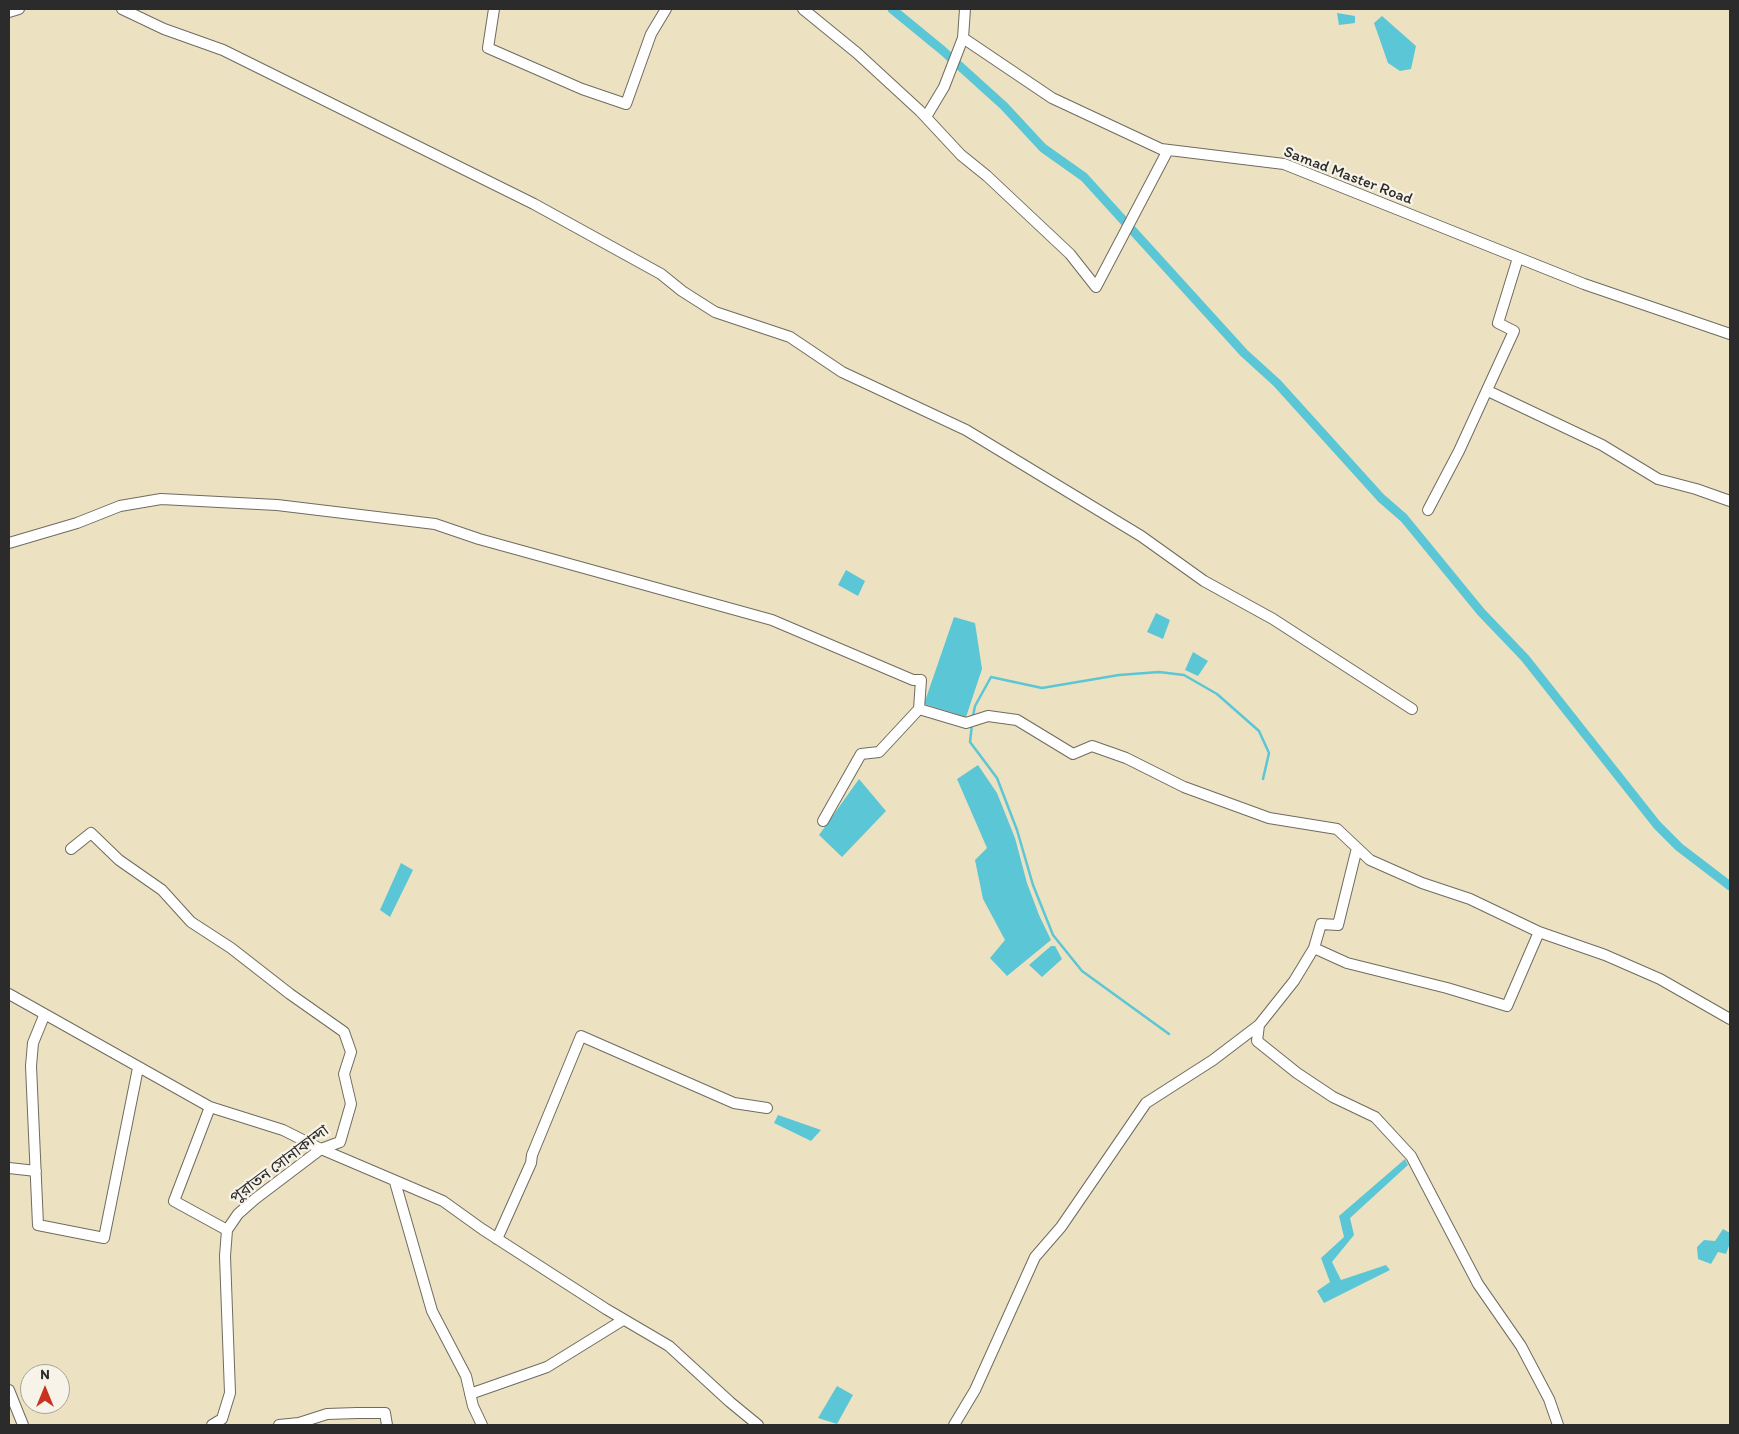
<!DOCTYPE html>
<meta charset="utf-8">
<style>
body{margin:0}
#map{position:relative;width:1739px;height:1434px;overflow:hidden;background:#ece2c1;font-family:Itim,sans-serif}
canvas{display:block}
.frame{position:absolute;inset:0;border:10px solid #2b2b2b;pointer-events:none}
.north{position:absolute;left:20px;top:1364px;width:50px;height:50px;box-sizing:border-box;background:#f7f3e8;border:1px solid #a5a39c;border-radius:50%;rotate:0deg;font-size:14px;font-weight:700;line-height:20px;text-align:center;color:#2b2b2b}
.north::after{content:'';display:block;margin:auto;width:18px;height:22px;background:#c8321e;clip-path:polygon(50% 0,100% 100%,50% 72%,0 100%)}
</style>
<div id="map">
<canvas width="1739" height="1434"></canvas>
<div class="frame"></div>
<div class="north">N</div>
</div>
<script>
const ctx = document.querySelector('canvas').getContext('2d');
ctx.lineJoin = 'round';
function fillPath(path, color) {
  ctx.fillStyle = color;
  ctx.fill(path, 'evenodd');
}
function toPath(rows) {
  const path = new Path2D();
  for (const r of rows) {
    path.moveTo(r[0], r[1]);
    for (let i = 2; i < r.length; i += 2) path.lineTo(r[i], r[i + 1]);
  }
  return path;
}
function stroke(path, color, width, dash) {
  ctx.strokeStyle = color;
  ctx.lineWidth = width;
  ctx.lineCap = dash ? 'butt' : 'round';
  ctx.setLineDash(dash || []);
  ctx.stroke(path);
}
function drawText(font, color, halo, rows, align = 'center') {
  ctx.font = font + ' Itim,"Noto Sans Bengali",sans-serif';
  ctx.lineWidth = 4.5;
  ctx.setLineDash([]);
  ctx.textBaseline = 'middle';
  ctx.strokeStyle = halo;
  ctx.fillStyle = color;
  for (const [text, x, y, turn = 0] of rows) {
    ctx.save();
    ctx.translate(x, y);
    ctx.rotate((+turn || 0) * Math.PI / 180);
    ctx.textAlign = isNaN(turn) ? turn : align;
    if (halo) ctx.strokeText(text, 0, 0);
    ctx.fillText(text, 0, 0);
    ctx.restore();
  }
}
fillPath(toPath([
 [1337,13,1355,16,1355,23,1339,25],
 [1382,16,1416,46,1411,69,1400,71,1388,63,1374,23],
 [846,570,865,581,858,596,838,585],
 [1156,613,1170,620,1163,639,1147,632],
 [954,617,975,623,982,669,966,717,924,704],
 [1193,652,1208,661,1198,676,1185,670],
 [978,765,997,793,1015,838,1027,883,1039,915,1051,940,1007,976,990,958,1005,940,983,899,975,860,987,848,957,779],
 [859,779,886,811,842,857,819,835],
 [401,863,413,870,390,917,380,910],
 [1051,946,1055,946,1062,959,1042,977,1029,965],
 [778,1115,821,1130,811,1141,774,1123],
 [1405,1159,1408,1165,1350,1218,1354,1235,1332,1262,1341,1280,1386,1265,1390,1270,1324,1303,1317,1291,1330,1282,1321,1258,1344,1237,1339,1216],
 [1723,1229,1730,1233,1730,1243,1726,1254,1718,1252,1711,1264,1698,1259,1697,1247,1704,1240,1715,1241],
 [837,1386,853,1395,837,1424,818,1418]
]), '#5bc6d5');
stroke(toPath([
 [973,716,975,706,991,677,1042,688,1119,675,1159,672,1184,675,1217,694,1259,731,1269,753,1263,779],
 [972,724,970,742,997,778,1017,830,1033,885,1053,935,1082,971,1169,1034]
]), '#5bc6d5', 2.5);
stroke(toPath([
 [892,9,942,50,1004,106,1043,148,1084,177,1244,353,1277,383,1381,498,1404,518,1481,612,1525,658,1657,825,1679,847,1730,886]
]), '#5bc6d5', 9);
const minor = toPath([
 [122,9,164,29,223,50,534,204,661,274,682,291,715,312,790,337,842,372,966,430,1141,536,1204,581,1273,619,1412,709],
 [494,9,488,48,582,89,626,104,651,34,666,9],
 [803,9,857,53,920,111,961,155,987,176,1070,254,1096,287,1168,150],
 [965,9,963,38,1052,98,1161,149,1284,164,1584,284,1730,334],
 [9,12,19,9],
 [926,117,944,87,963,38],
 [1488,391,1602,445,1658,479,1696,489,1730,501],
 [1428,510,1459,451,1514,331,1498,323,1518,258],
 [9,543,77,523,120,506,161,499,277,505,435,524,479,539,772,620,913,680,921,680,919,709],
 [823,821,861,754,879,752,919,709,966,723,988,716,1017,720,1073,754,1092,746,1126,758,1184,787,1269,818,1337,829,1370,860,1422,883,1470,899,1539,932,1605,955,1660,979,1730,1019],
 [71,849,91,833,119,860,162,890,191,922,231,948,290,994,344,1032,351,1052,344,1074,351,1104,340,1142,321,1149,255,1199,238,1214,227,1230,225,1256,230,1393,222,1419,212,1425],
 [1314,948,1347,963,1447,988,1507,1006,1539,932],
 [9,994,210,1107,283,1130,321,1149,443,1201,482,1229,606,1309,669,1346,730,1402,758,1425],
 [44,1016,33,1043,31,1066,38,1225,104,1238,138,1068],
 [1259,1025,1257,1041,1297,1073,1333,1097,1375,1117,1411,1156,1478,1284,1521,1346,1549,1399,1558,1425],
 [210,1107,174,1201,227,1230],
 [9,1168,36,1171],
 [395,1182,432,1311,466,1376,473,1406,482,1425],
 [497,1239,531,1163,532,1155,581,1036,734,1103,767,1108],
 [9,1390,23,1425],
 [470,1394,547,1367,623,1320],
 [279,1425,299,1423,327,1414,357,1413,385,1413,387,1425],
 [954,1425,975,1390,1035,1257,1061,1227,1146,1103,1213,1060,1259,1025,1294,981,1314,948,1321,924,1338,925,1357,848]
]);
stroke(minor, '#6f6b60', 12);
stroke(minor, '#fff', 10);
drawText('16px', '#2b2b2b', '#f7f3e8', [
 ["Samad Master Road",1348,176,21],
 ["পুরাতন সোনাকান্দা",280,1165,-37]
]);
</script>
